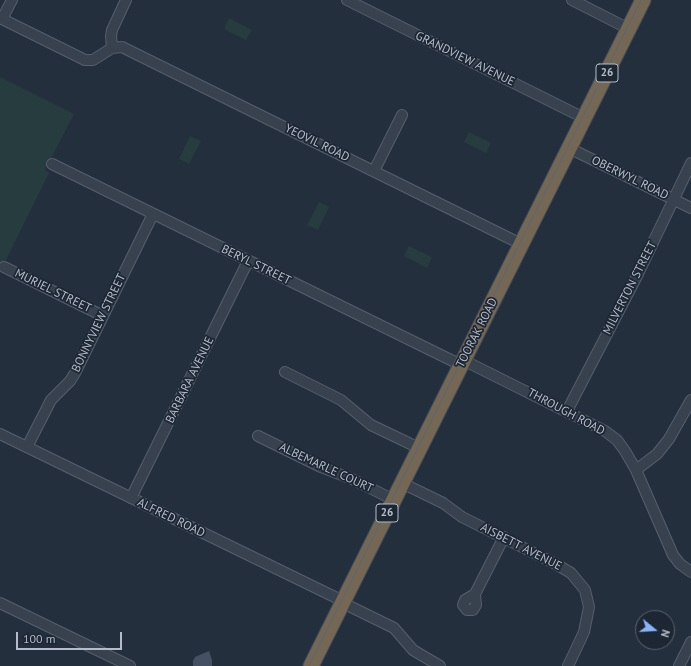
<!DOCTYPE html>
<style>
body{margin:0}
#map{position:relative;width:691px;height:666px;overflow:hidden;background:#242f3e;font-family:"PT Sans",sans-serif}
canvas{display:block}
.north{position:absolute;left:635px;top:610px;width:40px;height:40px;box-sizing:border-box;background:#1d2633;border:1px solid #59626f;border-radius:50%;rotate:108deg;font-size:11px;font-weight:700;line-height:16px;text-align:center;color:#b4bcc9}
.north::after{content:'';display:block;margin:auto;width:14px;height:18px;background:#8ab4f8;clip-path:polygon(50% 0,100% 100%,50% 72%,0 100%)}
.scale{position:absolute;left:16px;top:632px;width:106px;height:18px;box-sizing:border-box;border:2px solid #b4bcc9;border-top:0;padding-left:5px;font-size:12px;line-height:14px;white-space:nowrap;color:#b4bcc9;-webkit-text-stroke:3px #1d2633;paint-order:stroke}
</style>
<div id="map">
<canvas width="691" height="666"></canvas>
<div class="north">N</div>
<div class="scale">100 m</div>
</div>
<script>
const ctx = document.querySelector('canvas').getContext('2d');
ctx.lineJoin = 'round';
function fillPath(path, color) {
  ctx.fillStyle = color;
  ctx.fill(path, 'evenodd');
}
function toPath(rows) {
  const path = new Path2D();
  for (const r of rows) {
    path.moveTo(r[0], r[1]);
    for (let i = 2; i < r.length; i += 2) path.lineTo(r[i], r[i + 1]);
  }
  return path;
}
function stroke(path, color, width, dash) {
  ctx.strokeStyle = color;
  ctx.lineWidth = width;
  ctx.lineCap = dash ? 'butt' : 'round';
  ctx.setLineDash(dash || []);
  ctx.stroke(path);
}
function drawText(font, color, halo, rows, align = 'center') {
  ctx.font = font + ' "PT Sans",sans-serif';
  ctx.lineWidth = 3.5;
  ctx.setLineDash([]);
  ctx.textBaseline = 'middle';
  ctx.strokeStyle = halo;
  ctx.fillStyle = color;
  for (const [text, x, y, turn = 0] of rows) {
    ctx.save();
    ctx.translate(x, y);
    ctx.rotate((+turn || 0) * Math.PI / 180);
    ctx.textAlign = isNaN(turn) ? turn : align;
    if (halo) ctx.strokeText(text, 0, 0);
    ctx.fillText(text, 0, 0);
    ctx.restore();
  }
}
fillPath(toPath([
 [229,18,252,30,246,40,224,29],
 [0,77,74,114,45,170,49,173,0,272],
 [469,132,491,143,486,153,464,142],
 [190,136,201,141,189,164,179,159],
 [319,202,329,207,318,230,307,225],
 [409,246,432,257,427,268,404,256]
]), '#263c3f');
fillPath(toPath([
 [209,651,212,660,212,666,193,666,193,661,195,657]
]), '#455162');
const minor = toPath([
 [347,0,584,118],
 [572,0,629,29],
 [0,18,85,60,93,60,112,48,122,47,521,244],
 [2,19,12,0],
 [112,48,111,36,112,30,126,0],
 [569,148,691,208],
 [52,164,461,365],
 [374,171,402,115],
 [4,267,103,316],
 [463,360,605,431,617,440,625,451,636,470,673,555,680,564,691,572],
 [285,372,341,400,371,425,419,448],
 [567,411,637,276,691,163],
 [0,434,343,601],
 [258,436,321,467,352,479,394,500],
 [27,447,51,400,70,381,75,373,153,214],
 [636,470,657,454,669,439,691,400],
 [402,483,443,503,462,517,554,563,571,573,585,590,589,607,584,632,568,666],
 [131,498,248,261],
 [475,594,465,600,463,605,467,610,473,610,476,605,475,594,504,537],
 [0,603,130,666],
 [343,603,394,628,413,650,440,666],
 [679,666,691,642]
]);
const highway = toPath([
 [311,666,643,0]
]);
stroke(minor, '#565f6c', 12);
stroke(highway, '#434c59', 17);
stroke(minor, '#38414e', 10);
stroke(highway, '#746855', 15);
stroke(toPath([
 [309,666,641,0]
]), '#5a6575', 1);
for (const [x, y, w] of [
 [607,73,22],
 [387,513,22]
]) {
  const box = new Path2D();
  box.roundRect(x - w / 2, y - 9, w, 18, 3);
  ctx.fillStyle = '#1d2633';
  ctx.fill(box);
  stroke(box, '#b4bcc9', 1);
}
drawText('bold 11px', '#b4bcc9', null, [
 ["26",607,73],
 ["26",387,513]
]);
drawText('12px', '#b4bcc9', '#1d2633', [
 ["GRANDVIEW AVENUE",465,59,26],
 ["YEOVIL ROAD",317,143,26],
 ["OBERWYL ROAD",630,178,26],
 ["BERYL STREET",256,265,26],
 ["MILVERTON STREET",630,288,-63],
 ["MURIEL STREET",53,291,26],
 ["BONNYVIEW STREET",99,323,-64],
 ["TOORAK ROAD",477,333,-63],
 ["BARBARA AVENUE",190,380,-64],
 ["THROUGH ROAD",566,412,28],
 ["ALBEMARLE COURT",326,468,25],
 ["ALFRED ROAD",171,518,26],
 ["AISBETT AVENUE",521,547,27]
]);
</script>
